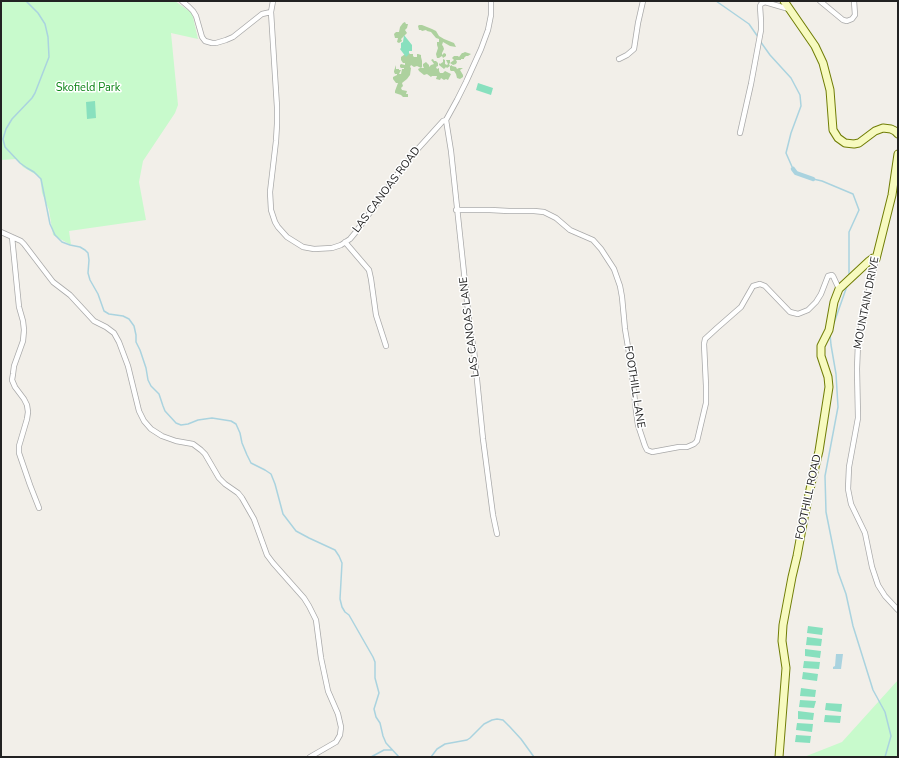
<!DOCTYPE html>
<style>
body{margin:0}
#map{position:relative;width:899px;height:758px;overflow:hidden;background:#f2efe9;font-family:"Nunito Sans",sans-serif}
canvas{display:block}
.frame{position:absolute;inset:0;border:2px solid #222;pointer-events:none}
</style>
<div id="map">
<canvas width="899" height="758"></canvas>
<div class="frame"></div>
</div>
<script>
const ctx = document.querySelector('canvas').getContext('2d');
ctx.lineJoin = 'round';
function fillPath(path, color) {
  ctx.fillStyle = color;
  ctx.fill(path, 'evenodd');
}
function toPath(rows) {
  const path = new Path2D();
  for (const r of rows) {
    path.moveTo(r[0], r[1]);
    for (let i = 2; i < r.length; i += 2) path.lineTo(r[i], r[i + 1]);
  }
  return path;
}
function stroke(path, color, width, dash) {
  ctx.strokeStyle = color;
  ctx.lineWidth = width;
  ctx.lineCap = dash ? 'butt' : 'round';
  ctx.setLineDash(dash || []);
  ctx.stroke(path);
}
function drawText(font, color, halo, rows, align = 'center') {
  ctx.font = font + ' "Nunito Sans",sans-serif';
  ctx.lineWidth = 3;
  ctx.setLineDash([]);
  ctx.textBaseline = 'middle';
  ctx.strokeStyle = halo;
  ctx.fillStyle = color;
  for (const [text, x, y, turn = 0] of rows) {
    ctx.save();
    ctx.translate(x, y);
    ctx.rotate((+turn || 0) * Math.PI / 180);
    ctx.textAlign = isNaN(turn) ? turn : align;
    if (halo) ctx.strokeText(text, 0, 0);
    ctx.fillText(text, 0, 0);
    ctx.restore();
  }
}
fillPath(toPath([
 [405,22,406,24,408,24,407,28,405,30,407,33,401,39,402,41,399,43,397,42,398,38,395,38,394,34,396,32,399,32,400,27,403,23],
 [419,25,422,25,432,29,436,31,439,36,444,39,454,43,456,47,450,46,443,42,442,45,443,46,444,49,442,53,442,55,444,53,446,54,446,56,443,58,442,56,439,58,437,58,436,54,438,48,437,45,437,42,439,42,439,39,436,38,431,32,427,31,426,30,422,31,421,30,419,30,418,26],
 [408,52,410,54,413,54,413,56,414,57,417,57,417,54,418,54,421,55,421,57,422,61,422,67,421,68,417,66,414,67,411,65,410,67,411,68,410,75,407,79,402,83,403,86,401,88,402,90,407,91,406,94,408,94,408,97,403,97,401,95,395,93,395,91,398,83,396,83,393,79,393,77,397,75,397,74,395,74,394,72,394,71,396,65,396,69,399,69,399,70,401,70,399,74,401,74,402,69,404,69,404,68,401,68,400,67,400,65,401,64,405,65,405,63,403,63,401,60,401,57],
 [465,52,471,54,468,56,466,56,464,58,464,59,461,59,461,60,456,60,457,62,456,64,453,65,450,63,449,64,450,66,452,65,452,66,456,67,457,69,459,68,463,68,460,70,463,75,463,77,460,79,457,78,456,74,454,71,451,71,450,70,450,66,447,68,446,67,444,69,439,65,439,63,440,64,443,62,443,59,445,60,445,64,447,65,448,64,446,60,450,60,450,63,454,60,452,58,454,56,458,56,459,57,462,53,463,53],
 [433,59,434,61,436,61,438,63,438,66,436,67,437,69,439,68,439,71,440,73,443,73,445,71,451,74,448,80,446,79,444,80,441,78,440,80,436,79,437,76,432,76,431,77,427,74,424,75,419,71,418,69,420,68,424,68,423,66,423,64,426,62,429,65,429,67,431,65,434,64,432,61,431,60]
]), '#add19e');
fillPath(toPath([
 [1,1,175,1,192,13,198,39,171,33,178,105,175,113,143,161,139,182,146,220,69,231,71,245,53,235,49,210,42,193,40,177,23,167,16,159,1,160],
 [898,680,898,757,804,757,842,742]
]), '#c8facc');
fillPath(toPath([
 [404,35,412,45,412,51,409,51,409,54,406,57,400,49,401,48,401,43,403,42],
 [478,83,493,88,491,95,476,90],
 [95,101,96,118,87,119,86,102],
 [808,626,823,628,822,635,807,633],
 [807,637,822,639,821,646,806,645],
 [805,649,821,651,820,658,805,656],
 [804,661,820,662,819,669,803,668],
 [803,672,818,674,817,681,802,679],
 [801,688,816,690,815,697,800,696],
 [800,700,816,701,814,708,799,707],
 [826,703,842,704,841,712,825,710],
 [798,711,814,713,813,720,798,719],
 [825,715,841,716,840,723,824,722],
 [797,723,813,724,812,732,796,730],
 [796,735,811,736,810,743,795,742]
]), '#88e0be');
fillPath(toPath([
 [836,654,843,654,841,669,833,669,833,667,835,666]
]), '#aad3df');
stroke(toPath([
 [26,1,38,13,45,24,48,37,49,57,35,93,32,98,12,119,6,129,3,139,5,147,20,163,27,168,34,172,41,179,50,224,55,235,62,242,70,245,80,247,85,250,88,253,89,260,88,273,90,280,98,294,104,311,109,314,123,316,129,319,134,326,136,335,136,342,140,350,146,368,148,380,151,386,159,394,163,406,165,411,176,423,181,425,188,424,198,420,212,418,231,421,236,424,240,433,242,443,247,455,251,463,265,470,271,474,275,484,283,514,296,531,309,538,335,550,339,556,342,563,340,599,342,607,345,612,349,615,373,657,375,662,375,678,379,693,374,709,376,717,380,723,383,736,386,743,399,757],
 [716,1,749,24,758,37],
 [760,41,770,55,791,78,800,95,801,106,791,133,786,153,793,169],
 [813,179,822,181,853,194,859,210,849,232,849,276],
 [834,323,847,286],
 [830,334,831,345,836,374,838,407,825,476,826,512,838,572,846,594,853,626,873,690,885,712,891,736,885,757],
 [371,757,384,750,392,750],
 [431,757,437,749,445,744,467,740,470,738,484,724,492,720,497,719,503,720,510,727,521,739,534,757]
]), '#aad3df', 1.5);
stroke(toPath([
 [793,169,796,173,813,179]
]), '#aad3df', 4.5);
const minor = toPath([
 [182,1,189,7,193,11,196,16,202,37,205,41,212,43,216,43,226,40,233,37,262,14,271,12],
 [273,1,271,12,277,107,277,124,276,141,270,192,271,210,275,222,278,227,287,237,303,247,314,249,332,248,341,245,350,239,355,233,380,199,401,169,415,152,443,121,446,120,457,100,466,82,481,49,488,30,491,15,491,1],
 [820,1,843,20,847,21,852,19,855,15,854,1],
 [619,59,627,55,634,49,638,23,643,1],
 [446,120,451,151,470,329,474,350,483,439,493,515,497,534],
 [740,133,751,84,761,30,761,22,760,6,761,4,765,2,789,9],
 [456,210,490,210,509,211,534,211,544,212,556,218,570,230,593,240,601,249,614,269,620,286,622,297,625,329,631,365,636,411,638,425,645,446,647,450,652,452,679,447,687,447,694,444,697,441,706,403,706,386,704,344,705,339,717,328,741,307,753,286,760,284,765,286,790,312,798,314,808,310,816,302,821,294,828,276,832,275,833,276,839,289],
 [1,232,21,241,24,244,53,282,70,295,94,321,106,327,114,333,119,342,128,366,139,411,144,421,151,429,162,436,176,441,193,444,201,450,205,454,219,478,225,484,238,493,242,498,254,519,267,555,273,563,304,598,309,606,316,620,321,658,328,691,338,714,341,727,340,735,336,742,310,757],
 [12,237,19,307,23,321,24,330,23,341,14,366,13,374,12,380,15,387,24,399,27,405,28,412,27,419,19,446,19,453,30,485,39,508],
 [345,242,369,270,371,279,376,315,386,346],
 [876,259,863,318,858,343,857,369,858,418,849,467,848,489,851,504,865,533,872,567,878,585,885,596,898,610]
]);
const secondary = toPath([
 [784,1,815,46,823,63,830,90,833,130,838,138,845,143,854,144,859,143,875,131,883,128,891,129,895,131,898,134],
 [779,757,786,668,782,641,783,625,792,577,797,556,804,518,812,480,819,451,829,387,828,377,821,356,821,346,829,330,834,302,839,289,869,261,873,258,876,259,892,195,898,154]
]);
stroke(minor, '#a9a9a9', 6);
stroke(secondary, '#707d05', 9);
stroke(minor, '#fff', 4.5);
stroke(secondary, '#f7fabf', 7);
drawText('11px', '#0c8416', '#fff', [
 ["Skofield Park",88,88]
]);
drawText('11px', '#222', '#fff', [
 ["LAS CANOAS ROAD",387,190,-53],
 ["MOUNTAIN DRIVE",867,303,-79],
 ["LAS CANOAS LANE",470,327,-97],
 ["FOOTHILL LANE",634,387,81],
 ["FOOTHILL ROAD",809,497,-78]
]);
</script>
